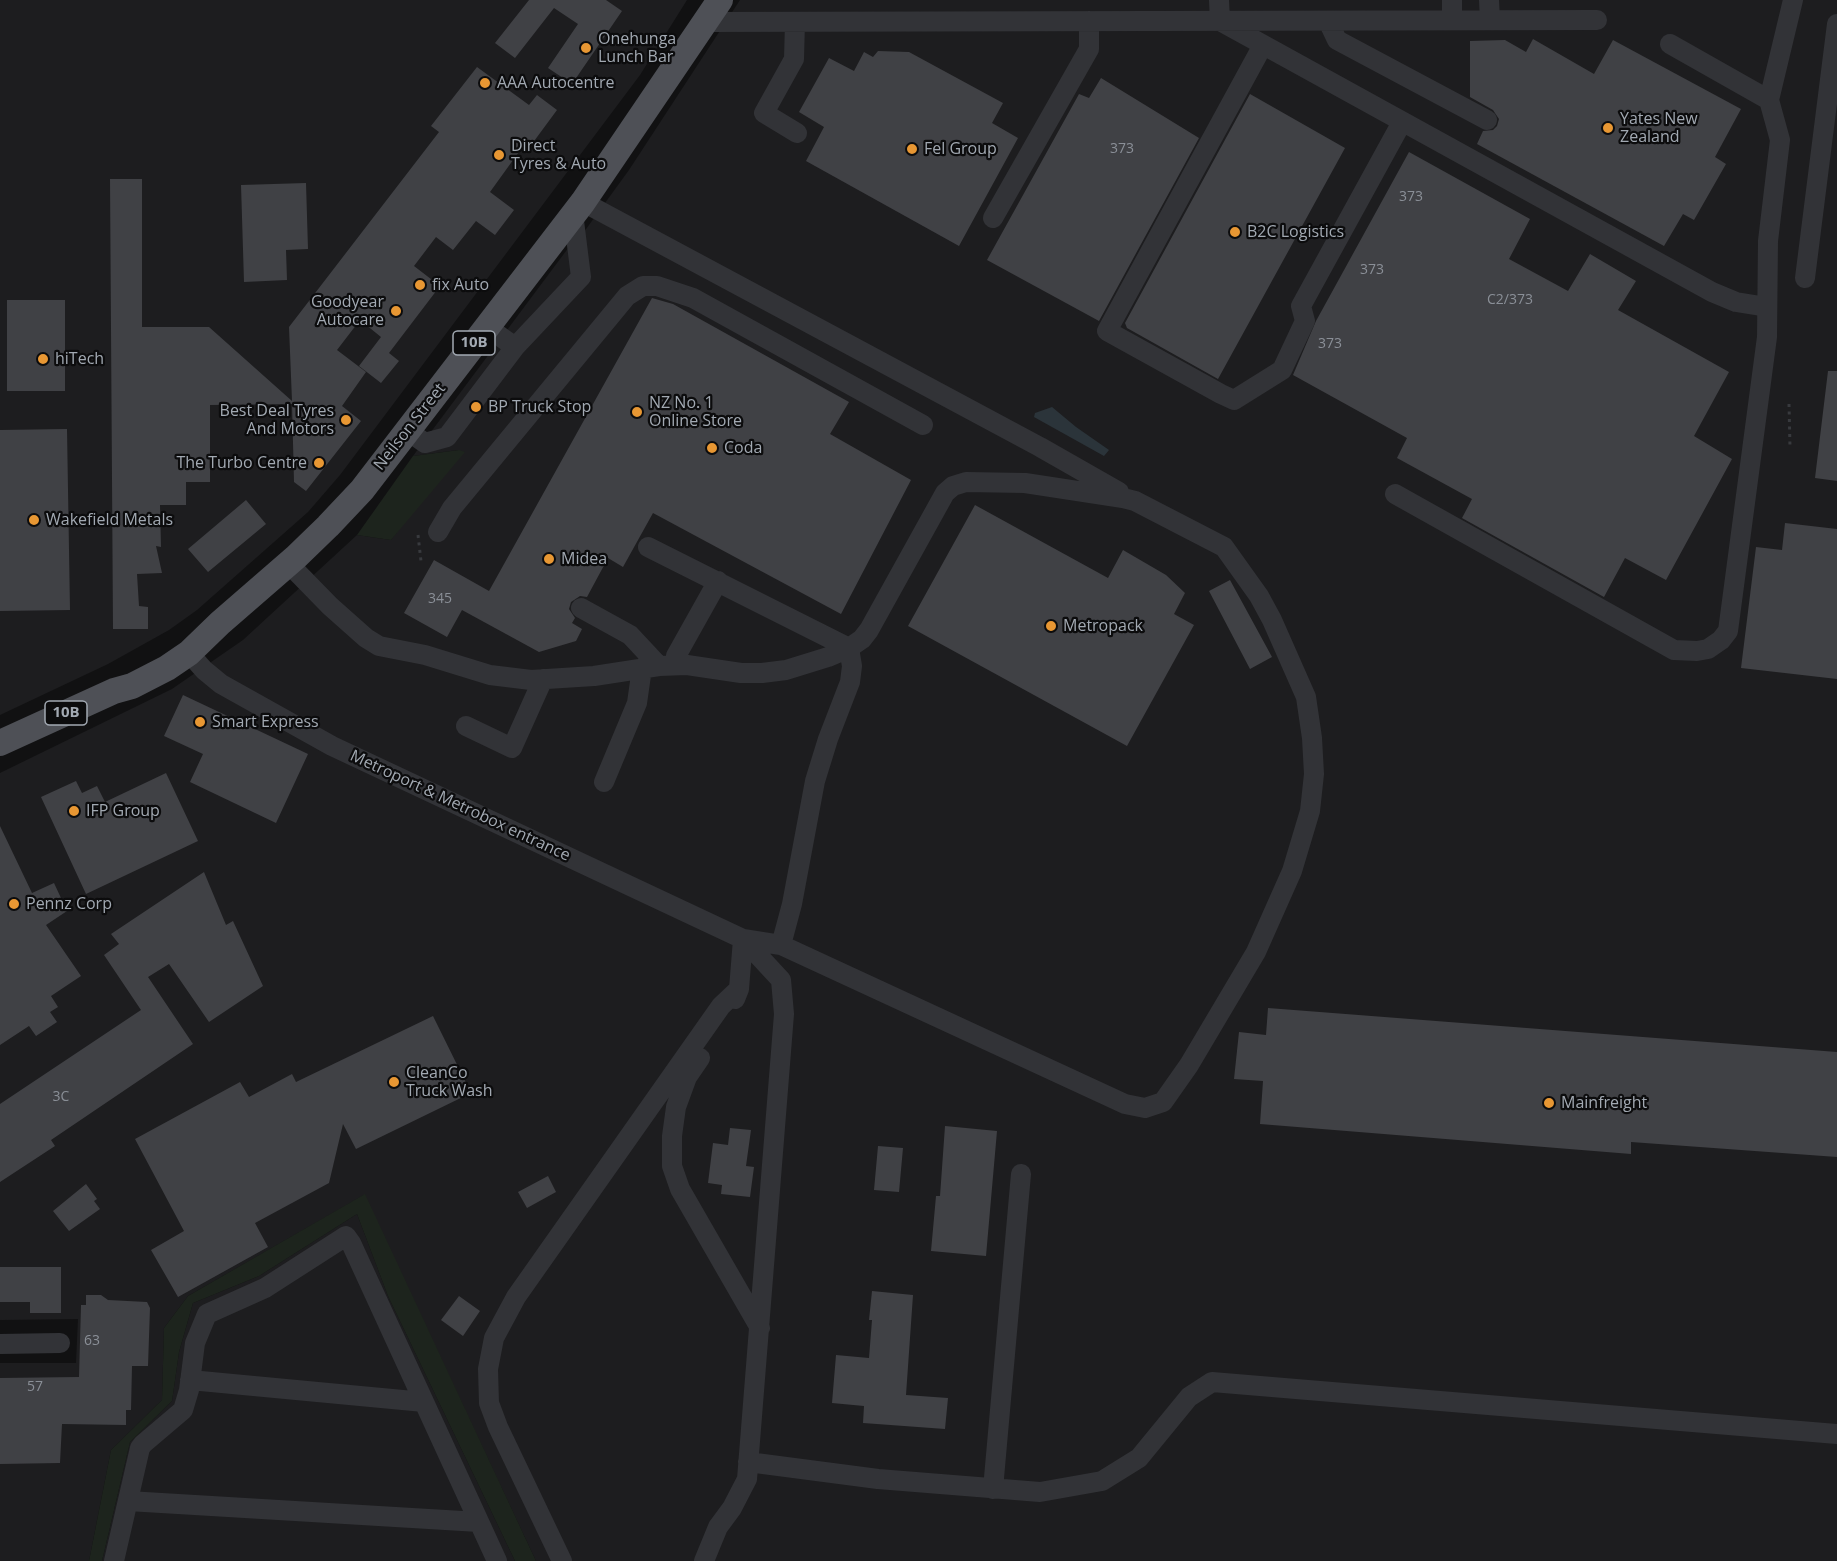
<!DOCTYPE html>
<style>
body{margin:0}
canvas{display:block;background:#111112}
</style>
<canvas width="1837" height="1561"></canvas>
<script>
const ctx = document.querySelector('canvas').getContext('2d');
ctx.lineJoin = 'round';
function fillPath(path, color) {
  ctx.fillStyle = color;
  ctx.fill(path, 'evenodd');
}
function toPath(rows) {
  const path = new Path2D();
  for (const r of rows) {
    path.moveTo(r[0], r[1]);
    for (let i = 2; i < r.length; i += 2) path.lineTo(r[i], r[i + 1]);
  }
  return path;
}
function stroke(path, color, width, dash) {
  ctx.strokeStyle = color;
  ctx.lineWidth = width;
  ctx.lineCap = dash ? 'butt' : 'round';
  ctx.setLineDash(dash || []);
  ctx.stroke(path);
}
function drawText(font, color, halo, rows, align = 'center') {
  ctx.font = font + ' "Open Sans",sans-serif';
  ctx.lineWidth = 4.5;
  ctx.setLineDash([]);
  ctx.textBaseline = 'middle';
  ctx.strokeStyle = halo;
  ctx.fillStyle = color;
  for (const [text, x, y, turn = 0] of rows) {
    ctx.save();
    ctx.translate(x, y);
    ctx.rotate((+turn || 0) * Math.PI / 180);
    ctx.textAlign = isNaN(turn) ? turn : align;
    if (halo) ctx.strokeText(text, 0, 0);
    ctx.fillText(text, 0, 0);
    ctx.restore();
  }
}
fillPath(toPath([
 [0,0,687,0,640,75,340,475,308,512,197,610,169,630,108,664,0,715],
 [740,0,1837,0,1837,1561,536,1561,364,1195,188,1296,164,1328,162,1400,111,1450,89,1561,0,1561,0,1363,76,1363,78,1319,0,1320,0,773,172,689,243,640,357,535,391,540,459,450,413,456,569,247,581,236,629,170],
 [357,1214,388,1296,515,1561,102,1561,130,1442,172,1401,179,1352,193,1303,259,1276]
]), '#1d1d1f');
fillPath(toPath([
 [459,450,465,452,391,540,357,535,413,456],
 [365,1194,536,1561,515,1561,388,1296,357,1214,259,1276,193,1303,179,1352,172,1401,130,1442,102,1561,89,1561,111,1450,162,1400,164,1328,188,1296]
]), '#1d241d');
fillPath(toPath([
 [1052,407,1076,427,1109,450,1104,456,1034,417,1035,413]
]), '#2b343a');
fillPath(toPath([
 [529,0,606,0,622,11,572,84,548,68,578,24,554,8,515,58,495,43],
 [1533,39,1594,74,1613,40,1741,109,1715,157,1726,164,1694,220,1683,214,1664,246,1477,144,1483,131,1493,130,1497,126,1499,119,1493,110,1470,97,1470,41,1505,40,1526,52],
 [878,51,909,52,1003,103,992,123,1018,138,959,246,806,161,824,127,799,112,829,58,854,71,864,52,873,57],
 [477,67,529,105,537,95,557,110,526,152,521,149,490,192,514,210,495,235,476,221,453,250,436,237,414,266,440,286,389,353,399,361,381,383,359,366,381,337,360,320,337,350,366,372,342,406,361,421,306,491,294,482,292,404,210,405,210,482,186,482,186,505,160,505,161,547,156,546,162,573,137,574,139,606,148,607,148,629,113,629,110,179,142,179,142,327,209,327,292,401,289,327,439,132,431,126],
 [1101,78,1199,138,1099,321,987,260,1079,94,1089,98],
 [1250,94,1345,148,1218,379,1127,328,1125,323],
 [1409,152,1530,219,1509,259,1568,291,1590,254,1636,281,1618,310,1729,372,1694,436,1732,459,1666,580,1625,558,1604,597,1462,518,1472,499,1397,458,1407,438,1293,375,1316,321],
 [306,183,308,249,286,250,287,280,244,282,241,185],
 [652,298,673,304,849,402,830,434,911,480,841,614,653,513,623,567,608,558,587,597,580,596,571,602,569,609,575,618,572,623,582,629,576,641,539,652,462,610,447,637,404,613,434,560,489,591],
 [7,300,65,300,65,391,7,391],
 [1828,371,1837,371,1837,481,1815,478],
 [67,429,70,610,0,611,0,430],
 [246,500,266,524,208,572,188,549],
 [975,505,1108,578,1123,550,1166,575,1185,593,1174,614,1194,625,1127,746,908,626],
 [1785,523,1837,529,1837,679,1741,668,1756,547,1782,550],
 [1230,580,1272,657,1250,669,1209,591],
 [183,695,308,754,276,823,190,782,203,754,164,736],
 [166,773,198,841,86,894,41,797,76,781,82,793,97,786,105,802],
 [0,826,32,893,54,883,67,911,46,925,81,976,51,996,58,1007,50,1012,57,1022,36,1036,29,1026,0,1045],
 [204,872,226,925,233,921,263,986,209,1022,169,964,148,977,193,1044,51,1140,55,1146,0,1182,0,1104,141,1010,104,955,119,944,111,934],
 [1268,1008,1837,1052,1837,1157,1631,1142,1631,1154,1260,1124,1263,1081,1234,1079,1239,1032,1266,1035],
 [433,1016,471,1093,356,1149,343,1124,329,1183,255,1223,268,1247,178,1297,151,1250,184,1231,135,1139,240,1082,249,1097,292,1074,296,1082],
 [945,1126,997,1131,986,1256,931,1251,936,1196,940,1196],
 [730,1128,751,1130,746,1166,754,1167,750,1197,721,1194,722,1185,708,1183,713,1143,728,1145],
 [878,1146,903,1148,899,1192,874,1190],
 [548,1176,556,1192,527,1208,518,1192],
 [86,1184,97,1199,94,1201,100,1209,69,1231,53,1211],
 [0,1267,61,1267,61,1313,30,1313,30,1302,0,1302],
 [872,1291,913,1295,906,1395,948,1398,945,1429,863,1423,864,1406,832,1403,836,1355,869,1358,872,1320,869,1320],
 [86,1295,101,1295,108,1300,147,1302,150,1308,148,1366,132,1366,131,1410,126,1410,126,1425,62,1424,60,1463,0,1464,0,1378,79,1377,81,1305,86,1305],
 [459,1296,480,1311,463,1336,441,1320]
]), '#404145');
stroke(toPath([
 [1789,404,1790,447],
 [418,535,421,561]
]), '#383a3e', 3, [3, 4.5]);
stroke(toPath([
 [1219,0,1220,21,1712,292,1736,302,1767,307],
 [1452,0,1452,20],
 [1489,0,1490,20],
 [1328,21,1337,40,1487,120],
 [705,22,1597,20],
 [795,22,794,59,764,113,797,133],
 [1263,45,1107,331,1221,394,1234,400,1282,370,1305,321,1301,306,1402,122],
 [1769,100,1793,0],
 [583,202,1040,447,1119,492],
 [993,218,1089,49,1089,21],
 [1805,278,1837,24],
 [487,327,515,347,581,277,573,213],
 [408,431,425,443,447,437,515,347],
 [1395,494,1674,650,1697,651,1708,649,1721,640,1728,631,1767,337,1768,241,1780,140,1769,100,1670,44],
 [438,532,452,508,627,296,643,286,657,286,693,298,923,425],
 [648,547,849,648,852,666,850,682,828,739,815,781,792,904,781,945],
 [581,608,630,635,659,666],
 [189,653,204,670,221,684,332,746,743,939,781,945,1125,1104,1145,1108,1163,1102,1189,1065,1256,952,1292,871,1310,811,1314,774,1312,738,1306,697,1272,620,1259,596,1224,547,1135,501,1123,498,1025,483,966,482,953,486,945,493,869,630,862,639,849,648,828,657,786,670,762,673,741,673,687,665,659,666,594,676,531,680,490,675,425,655,379,646,366,638,330,606,289,564],
 [675,665,676,656,718,581],
 [466,726,512,748,543,679],
 [604,782,637,703,642,668],
 [735,999,739,989,743,939],
 [700,1058,687,1077,676,1107,672,1136,672,1166,680,1189,760,1328],
 [0,1344,60,1343],
 [190,1380,424,1402],
 [748,1462,878,1479,1040,1492,1102,1481,1139,1458,1189,1397,1212,1382,1837,1434],
 [993,1489,1021,1174],
 [128,1501,479,1522],
 [114,1561,140,1448,143,1444,183,1410,189,1390,195,1343,207,1314,265,1288,346,1236,351,1243,497,1561],
 [562,1561,498,1427,489,1403,488,1369,494,1338,516,1297,721,1006,739,989],
 [704,1561,718,1527,732,1508,747,1479,784,1014,781,980,743,939]
]), '#323337', 20);
stroke(toPath([
 [0,743,114,691,132,686,167,668,189,653,220,623,296,557,328,526,362,490,583,202,720,0]
]), '#4e5056', 26);
for (const [x, y, r, color] of [
 [586,48,6,"#e89733"],
 [485,83,6,"#e89733"],
 [1608,128,6,"#e89733"],
 [912,149,6,"#e89733"],
 [499,155,6,"#e89733"],
 [1235,232,6,"#e89733"],
 [420,285,6,"#e89733"],
 [396,311,6,"#e89733"],
 [43,359,6,"#e89733"],
 [476,407,6,"#e89733"],
 [637,412,6,"#e89733"],
 [346,420,6,"#e89733"],
 [712,448,6,"#e89733"],
 [319,463,6,"#e89733"],
 [34,520,6,"#e89733"],
 [549,559,6,"#e89733"],
 [1051,626,6,"#e89733"],
 [200,722,6,"#e89733"],
 [74,811,6,"#e89733"],
 [14,904,6,"#e89733"],
 [394,1082,6,"#e89733"],
 [1549,1103,6,"#e89733"]
]) {
  const dot = new Path2D();
  dot.arc(x, y, r, 0, 2 * Math.PI);
  ctx.fillStyle = color;
  ctx.fill(dot);
  stroke(dot, '#0c0c0d', 2);
}
drawText('14px', '#8a8f97', null, [
 ["373",1122,149],
 ["373",1411,197],
 ["373",1372,270],
 ["C2/373",1510,300],
 ["373",1330,344],
 ["345",440,599],
 ["3C",61,1097],
 ["63",92,1341],
 ["57",35,1387]
]);
for (const [x, y, w] of [
 [474,343,42],
 [66,713,42]
]) {
  const box = new Path2D();
  box.roundRect(x - w / 2, y - 12, w, 24, 4.5);
  ctx.fillStyle = '#0c0c0d';
  ctx.fill(box);
  stroke(box, '#a2a9b2', 1.5);
}
drawText('bold 15px', '#a2a9b2', null, [
 ["10B",474,343],
 ["10B",66,713]
]);
drawText('16px', '#a2a9b2', '#0c0c0d', [
 ["Onehunga",598,39],
 ["Lunch Bar",598,57],
 ["AAA Autocentre",497,83],
 ["Yates New",1620,119],
 ["Zealand",1620,137],
 ["Direct",511,146],
 ["Tyres & Auto",511,164],
 ["Fel Group",924,149],
 ["B2C Logistics",1247,232],
 ["fix Auto",432,285],
 ["Goodyear",384,302,"right"],
 ["Autocare",384,320,"right"],
 ["hiTech",55,359],
 ["NZ No. 1",649,403],
 ["Online Store",649,421],
 ["BP Truck Stop",488,407],
 ["Best Deal Tyres",334,411,"right"],
 ["And Motors",334,429,"right"],
 ["Coda",724,448],
 ["The Turbo Centre",307,463,"right"],
 ["Wakefield Metals",46,520],
 ["Midea",561,559],
 ["Metropack",1063,626],
 ["Smart Express",212,722],
 ["IFP Group",86,811],
 ["Pennz Corp",26,904],
 ["CleanCo",406,1073],
 ["Truck Wash",406,1091],
 ["Mainfreight",1561,1103]
], 'left');
drawText('16px', '#a2a9b2', '#0c0c0d', [
 ["Neilson Street",410,427,-52],
 ["Metroport & Metrobox entrance",460,806,25]
]);
</script>
